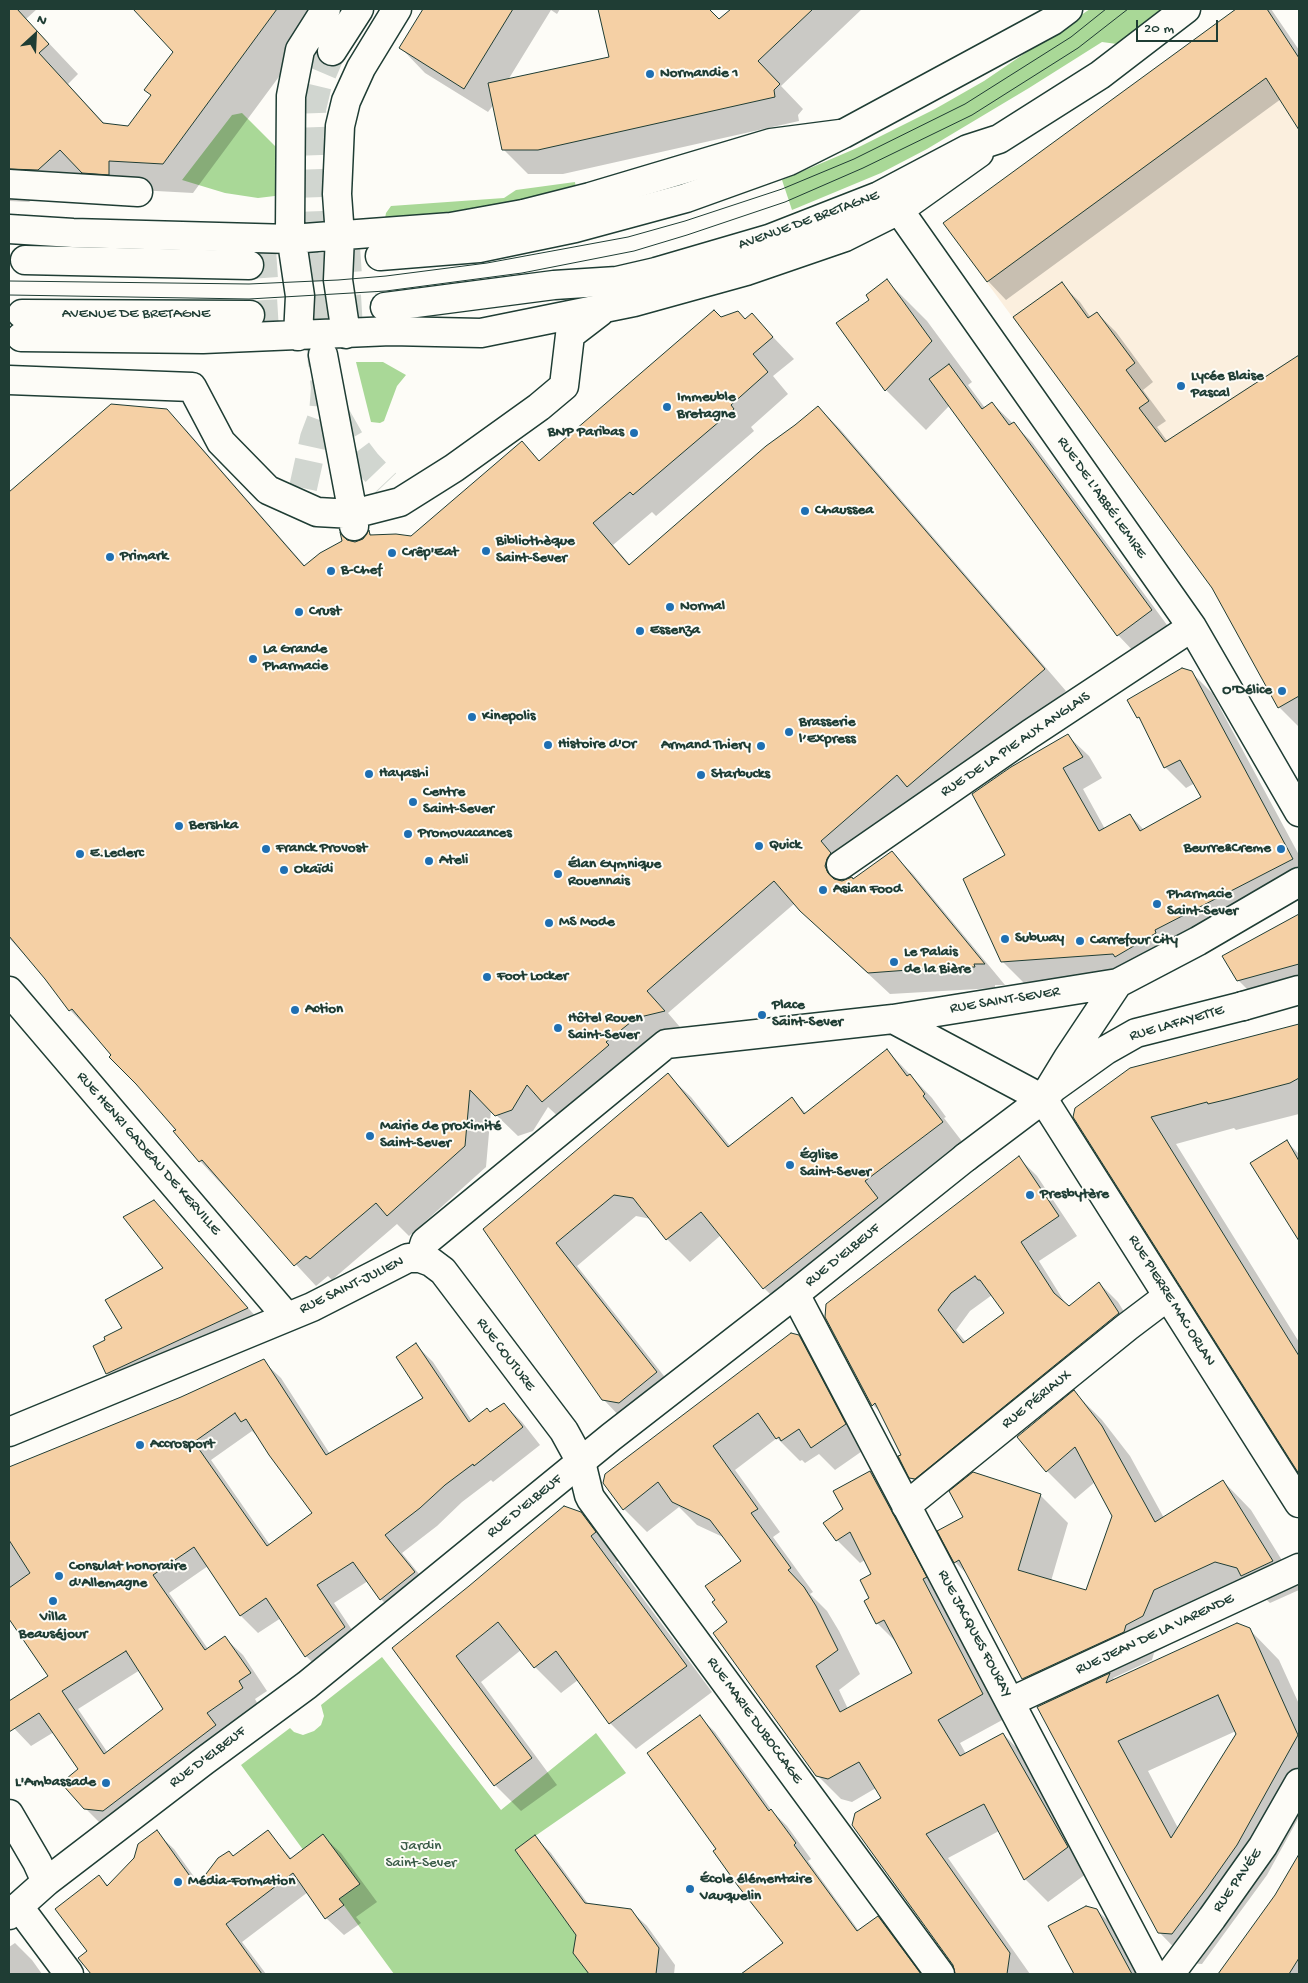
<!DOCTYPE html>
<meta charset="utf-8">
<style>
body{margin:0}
#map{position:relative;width:1308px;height:1983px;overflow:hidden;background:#fdfcf7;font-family:"Gochi Hand",sans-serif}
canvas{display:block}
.frame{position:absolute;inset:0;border:10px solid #1f3d34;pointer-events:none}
.north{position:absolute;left:10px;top:10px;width:50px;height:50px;-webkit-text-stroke:4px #fdfcf7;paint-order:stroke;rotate:25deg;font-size:14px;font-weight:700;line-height:20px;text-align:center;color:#1f3d34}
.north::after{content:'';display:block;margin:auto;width:18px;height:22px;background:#1f3d34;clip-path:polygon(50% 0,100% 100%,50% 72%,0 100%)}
.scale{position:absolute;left:1136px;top:20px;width:82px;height:22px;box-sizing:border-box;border:2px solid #1f3d34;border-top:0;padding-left:6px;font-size:15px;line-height:18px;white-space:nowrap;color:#1f3d34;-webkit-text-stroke:4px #fdfcf7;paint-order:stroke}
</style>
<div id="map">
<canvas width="1308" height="1983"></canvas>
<div class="frame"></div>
<div class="north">N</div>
<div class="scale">20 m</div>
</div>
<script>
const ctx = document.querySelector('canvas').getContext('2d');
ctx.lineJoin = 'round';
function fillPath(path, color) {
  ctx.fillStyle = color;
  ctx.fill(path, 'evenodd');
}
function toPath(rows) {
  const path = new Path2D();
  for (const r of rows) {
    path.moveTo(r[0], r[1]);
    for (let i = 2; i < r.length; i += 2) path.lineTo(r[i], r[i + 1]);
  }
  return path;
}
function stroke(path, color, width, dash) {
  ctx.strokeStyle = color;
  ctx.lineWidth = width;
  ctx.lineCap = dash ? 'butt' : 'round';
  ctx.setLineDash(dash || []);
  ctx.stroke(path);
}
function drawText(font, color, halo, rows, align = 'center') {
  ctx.font = font + ' "Gochi Hand",sans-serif';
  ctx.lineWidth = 4;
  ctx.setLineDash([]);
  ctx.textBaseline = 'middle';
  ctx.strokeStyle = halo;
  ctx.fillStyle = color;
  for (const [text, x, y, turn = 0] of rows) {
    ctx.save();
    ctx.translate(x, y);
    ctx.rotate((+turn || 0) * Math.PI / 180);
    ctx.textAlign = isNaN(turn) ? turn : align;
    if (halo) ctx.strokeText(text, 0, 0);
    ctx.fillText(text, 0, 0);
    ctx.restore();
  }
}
fillPath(toPath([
 [1236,9,1267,9,1297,55,1292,59,1299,70,1299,696,1278,708,1212,588,943,223]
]), '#fbefde');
fillPath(toPath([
 [1090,9,1163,9,1117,44,1102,42,1029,88,927,149,881,173,792,210,782,180,857,148,935,109,984,81],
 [242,113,283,154,283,195,258,198,225,193,182,180,232,115],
 [575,182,576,189,524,203,384,224,386,213,391,206,504,198,516,190],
 [356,362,383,362,406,375,397,386,384,421,380,423,371,422],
 [382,1657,501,1810,596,1733,626,1773,515,1850,605,1974,394,1974,241,1765,290,1728,294,1732,303,1735,314,1731,321,1725,324,1716,321,1705]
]), '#a9d897');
fillPath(toPath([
 [9,9,37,9,26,19,78,74,68,84,105,124,129,127,152,96,146,90,175,52,135,9,206,9,208,11,209,9,329,9,193,193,138,190,41,198,33,199,29,202,9,201,9,118,34,119,9,93],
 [425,9,560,9,557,14,551,10,508,80,610,58,598,9,709,9,720,20,733,9,862,9,781,86,803,109,798,115,799,121,563,174,528,174,503,149,494,104,488,112,425,73,401,48],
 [1238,9,1271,9,1299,50,1299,127,1281,99,1006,300,988,281,945,223],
 [887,281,927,321,972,382,968,385,985,408,992,403,1032,442,1170,629,1136,654,1118,635,949,406,926,430,886,390,838,324,871,300],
 [1061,284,1080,302,1091,318,1097,313,1116,332,1153,382,1143,390,1166,421,1157,427,1168,442,1299,356,1299,725,1298,726,1279,707],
 [752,315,794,359,773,376,788,394,751,427,754,431,656,516,652,512,613,545,631,566,818,407,840,429,1066,691,929,808,841,863,852,875,850,877,853,880,892,853,913,874,1005,985,995,985,995,988,890,994,823,932,795,903,668,1013,685,1033,565,1123,548,1107,533,1131,518,1136,491,1110,486,1167,409,1236,397,1224,332,1280,328,1276,316,1286,200,1161,178,1130,113,1055,70,1010,46,978,9,938,9,494,111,405,166,410,188,432,306,567,348,541,355,543,364,540,369,532,373,536,411,537,522,443,540,462,721,318,746,320],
 [1191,672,1212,693,1299,855,1299,887,1133,974,1024,983,1003,962,1007,856,1068,736,1089,756,1102,778,1083,789,1105,829,1130,815,1144,830,1203,797,1195,783,1186,788,1165,767,1143,723,1138,717],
 [1299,916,1299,1002,1268,1010,1238,980,1224,957],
 [1299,1025,1299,1114,1236,1130,1234,1128,1176,1144,1299,1342,1299,1472,1074,1117,1130,1069],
 [887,1050,932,1098,946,1117,944,1118,964,1144,786,1310,764,1288,721,1235,690,1262,667,1239,651,1219,636,1216,577,1266,679,1395,625,1422,603,1399,484,1229,668,1075,691,1097,731,1147,791,1099,806,1113],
 [1287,1142,1299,1154,1299,1239,1252,1163],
 [1019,1158,1037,1176,1077,1236,1039,1261,1067,1306,1069,1307,1099,1283,1118,1302,1137,1333,930,1496,910,1477,902,1455,882,1414,873,1405],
 [992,1295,1005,1314,966,1342,956,1330,970,1311],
 [154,1201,257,1318,117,1383,107,1373,123,1329,165,1268],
 [798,1336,822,1359,868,1447,835,1470,819,1454,805,1463,802,1460,800,1461,777,1438,735,1470,780,1532,773,1537,813,1592,810,1594,827,1611,839,1631,860,1674,839,1690,848,1709,914,1673,899,1645,877,1623,871,1598,873,1574,865,1560,860,1563,837,1540,845,1510,870,1472,893,1495,1006,1718,960,1743,966,1754,1003,1734,1026,1757,1090,1871,1048,1902,1025,1879,999,1831,948,1858,1030,1974,957,1974,883,1799,876,1788,852,1802,841,1799,817,1775,729,1623,743,1562,725,1538,697,1525,679,1507,647,1532,624,1509,605,1483],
 [415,1344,433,1362,472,1421,491,1413,504,1404,522,1422,540,1445,493,1482,491,1480,462,1502,437,1526,402,1553,432,1590,398,1617,381,1599,368,1581,334,1603,362,1645,324,1674,306,1656,281,1618,258,1633,241,1616,208,1566,169,1593,208,1649,225,1638,243,1655,267,1691,255,1699,259,1706,103,1826,85,1808,80,1769,54,1732,31,1746,9,1723,9,1703,50,1676,9,1619,9,1467,114,1427,263,1361,281,1378,330,1454,425,1398],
 [252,1431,260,1439,314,1514,270,1545,211,1460],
 [140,1670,164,1709,108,1753,78,1709],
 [1074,1392,1102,1420,1130,1456,1164,1518,1223,1481,1251,1510,1299,1588,1299,1590,1270,1603,1261,1594,1182,1618,1171,1644,1154,1653,1152,1660,1113,1678,1115,1680,1249,1629,1279,1660,1299,1704,1299,1817,1267,1875,1202,1964,1189,1963,1159,1932,1048,1703,1023,1678,968,1575,955,1562,1040,1495,1068,1523,1051,1581,1087,1592,1113,1516,1095,1482,1075,1499,1047,1471],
 [1236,1731,1237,1734,1178,1828,1148,1771],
 [580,1513,607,1539,621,1559,616,1562,712,1692,636,1749,610,1723,578,1680,561,1693,535,1667,521,1650,481,1682,557,1785,521,1811,495,1785,394,1649],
 [700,1717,715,1732,773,1812,787,1826,811,1859,808,1861,859,1931,878,1917,893,1933,924,1974,743,1974,785,1943,718,1849],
 [156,1832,174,1849,200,1885,268,1832,292,1859,323,1836,341,1853,377,1902,356,1917,361,1923,344,1935,326,1918,308,1892,242,1942,266,1974,92,1974,80,1958,88,1951,99,1877,109,1886],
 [281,1850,284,1850,294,1864],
 [535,1837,551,1853,589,1905,630,1910,647,1926,675,1965,674,1974,591,1974,575,1952,578,1934],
 [1299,1856,1299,1974,1218,1974,1276,1896],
 [1097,1910,1127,1940,1145,1974,1075,1974,1050,1927],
 [15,1943,32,1960,42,1974,9,1974,9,1947]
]), '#0003');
const building = toPath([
 [9,9,17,9,49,44,39,53,103,123,128,126,151,95,144,90,173,52,133,9,277,9,163,164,109,161,109,175,82,173,60,150,38,170,9,169,9,9],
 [423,9,513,9,464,89,399,48,423,9],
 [598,9,709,9,719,19,731,9,813,9,758,61,780,84,774,90,775,97,538,150,502,150,488,83,609,57,598,9],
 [1236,9,1267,9,1299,58,1299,130,1266,78,987,282,943,223,1236,9],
 [887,279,932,341,885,391,836,323,869,300,866,295,887,279],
 [1062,282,1088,318,1097,312,1135,363,1126,370,1149,401,1139,408,1165,442,1299,355,1299,696,1278,708,1212,588,1013,317,1062,282],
 [714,310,721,317,738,311,745,319,752,313,773,337,753,354,768,372,731,405,734,409,633,495,630,492,593,523,629,565,766,446,795,425,818,406,1045,669,907,787,897,775,821,841,831,853,827,859,825,866,828,873,834,879,842,881,852,877,853,879,892,851,985,964,974,964,975,967,936,968,868,973,800,911,774,881,647,991,665,1011,636,1018,606,1042,609,1045,542,1102,527,1085,512,1110,495,1116,470,1090,465,1146,387,1216,376,1203,310,1259,306,1256,294,1266,202,1160,199,1162,173,1131,176,1130,136,1084,109,1057,111,1055,72,1009,69,1011,45,979,9,936,9,492,111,404,167,409,304,566,320,553,342,541,340,532,347,540,355,542,363,539,369,530,370,535,396,534,411,536,522,441,539,461,714,310],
 [949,364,982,409,992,402,1009,425,1014,422,1152,610,1117,636,929,379,949,364],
 [1182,668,1192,671,1293,859,1155,930,1156,933,1115,957,1113,954,1001,962,963,879,1005,855,972,794,1011,767,1068,734,1083,757,1063,768,1099,831,1130,814,1140,831,1201,797,1180,760,1164,768,1139,717,1137,718,1127,700,1182,668],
 [1299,914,1299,964,1237,981,1222,956,1299,914],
 [1299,1024,1299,1078,1290,1083,1229,1099,1208,1104,1207,1102,1151,1117,1299,1356,1299,1474,1073,1117,1075,1108,1130,1068,1299,1024],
 [887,1049,907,1076,910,1074,925,1094,923,1096,943,1122,865,1181,878,1198,763,1289,701,1212,666,1240,633,1198,614,1195,556,1243,657,1372,619,1403,602,1400,483,1229,668,1073,728,1147,792,1097,804,1114,887,1049],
 [1287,1140,1299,1161,1299,1241,1250,1163,1287,1140],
 [1019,1156,1059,1216,1021,1242,1054,1293,1069,1306,1099,1282,1119,1313,915,1479,909,1478,898,1456,901,1455,875,1403,872,1406,825,1317,826,1304,1019,1156],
 [975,1276,978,1280,980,1280,1004,1313,963,1343,938,1310,951,1293,975,1276],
 [154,1200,248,1308,106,1374,93,1346,105,1340,104,1337,122,1328,105,1300,163,1268,123,1217,154,1200],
 [791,1333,799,1335,846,1424,811,1448,799,1429,781,1441,779,1437,776,1439,758,1413,713,1446,758,1509,751,1513,791,1568,788,1570,804,1587,816,1606,838,1650,816,1666,840,1712,912,1673,884,1620,876,1624,864,1601,869,1598,860,1580,871,1574,850,1532,836,1541,823,1523,843,1509,833,1491,870,1471,927,1577,923,1579,983,1694,938,1720,960,1756,1003,1733,1068,1847,1024,1880,984,1804,926,1834,1010,1953,1007,1974,955,1974,953,1965,852,1825,855,1813,881,1798,859,1762,828,1779,816,1776,713,1633,727,1622,712,1602,715,1600,705,1586,741,1561,710,1520,672,1502,658,1482,623,1510,603,1483,605,1474,791,1333],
 [416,1343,469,1422,487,1408,490,1412,504,1403,523,1427,474,1466,473,1464,445,1485,420,1508,385,1535,415,1572,380,1600,353,1562,317,1585,345,1627,305,1657,266,1598,240,1616,194,1547,153,1575,205,1650,225,1636,251,1673,239,1681,243,1688,207,1713,216,1725,103,1811,84,1809,61,1783,78,1769,39,1713,9,1732,9,1701,48,1676,9,1619,9,1588,30,1573,9,1540,9,1467,181,1397,264,1359,326,1455,423,1398,396,1357,416,1343],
 [235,1413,241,1422,246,1419,269,1455,312,1513,267,1546,194,1442,235,1413],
 [126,1651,163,1709,104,1754,62,1691,126,1651],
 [1074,1390,1102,1426,1155,1522,1223,1480,1273,1561,1241,1576,1237,1568,1215,1562,1154,1590,1143,1616,1126,1625,1124,1632,1022,1679,959,1560,954,1563,937,1531,963,1517,949,1491,973,1472,1041,1494,1018,1570,1086,1590,1112,1516,1075,1447,1046,1472,1017,1437,1074,1390],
 [564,1506,581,1512,596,1532,591,1536,687,1666,609,1724,556,1651,534,1668,498,1622,456,1656,532,1758,494,1786,392,1648,469,1586,564,1506],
 [1237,1623,1250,1628,1298,1735,1237,1845,1206,1889,1172,1934,1158,1933,1037,1707,1110,1673,1106,1683,1237,1623],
 [1218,1695,1236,1734,1171,1838,1118,1741,1218,1695],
 [700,1715,769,1811,771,1809,796,1843,794,1845,857,1931,878,1916,921,1974,741,1974,783,1943,738,1886,713,1851,716,1849,647,1753,700,1715],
 [157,1830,197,1886,218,1858,229,1851,233,1856,268,1830,290,1859,323,1834,360,1884,339,1899,344,1905,325,1919,293,1873,226,1924,262,1974,91,1974,78,1958,87,1951,55,1909,99,1875,107,1886,134,1858,138,1844,157,1830],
 [535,1835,585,1903,631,1909,659,1948,656,1974,589,1974,573,1953,576,1935,515,1850,535,1835],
 [1299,1854,1299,1958,1289,1974,1218,1974,1275,1895,1299,1854],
 [1086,1906,1097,1909,1132,1974,1074,1974,1048,1926,1086,1906]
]);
fillPath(building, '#f5d0a5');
stroke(building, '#1f3d34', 1);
stroke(toPath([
 [336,415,352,443,367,463,386,483],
 [303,488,314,438,323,414,325,388,321,354,312,109,318,84,332,51]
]), '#d1d6d0', 28, [28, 14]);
stroke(toPath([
 [249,265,380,256],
 [250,315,385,307]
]), '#d1d6d0', 28, [28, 14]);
const street = toPath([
 [332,51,359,9],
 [9,184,138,192],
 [899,210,1192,627,1299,812],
 [9,229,73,233,291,239,451,227,523,214,590,197,771,143,840,134],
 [346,334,338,280,340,236,337,194,340,126,346,101,361,68,397,9],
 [298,336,300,296,290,228,291,96,300,50,326,9],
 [21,337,203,339,391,331,481,333,634,302,746,271,845,237,899,210,979,153],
 [323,355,353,514,354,526],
 [9,380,192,387,221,442,268,490,317,512,353,514,400,502,454,468,539,407,564,386,570,335,600,312],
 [841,865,1030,734,1192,627],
 [9,991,287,1317],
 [893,1019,1043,1099,1299,1503],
 [1043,1099,1068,1058,1118,983,1198,941,1299,882],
 [966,1157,1043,1099,1053,1088,1106,1050,1136,1033,1243,1006],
 [420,1258,425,1242,666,1044,893,1019,1118,983],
 [795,1294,1153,1974],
 [9,1432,312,1307,408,1258,420,1258,431,1262,443,1271,564,1431,581,1462,589,1495,591,1499,940,1974],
 [906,1506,1127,1327,1168,1296],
 [1010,1702,1299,1568],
 [19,1907,69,1974]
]);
const secondary = toPath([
 [380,256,479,248,575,228,686,198,789,161,843,134,1052,21,1068,9],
 [25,260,249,265],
 [385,307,554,285,617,281,656,272,769,239,879,196,968,149,999,139,1100,75,1186,9],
 [22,314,250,315],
 [1243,1006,1299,990],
 [9,1814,37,1862,46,1882],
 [9,1915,46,1882,204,1761,307,1685,611,1437,795,1294,966,1157],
 [1170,1974,1212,1918,1263,1846,1299,1783]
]);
stroke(street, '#1f3d34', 31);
stroke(secondary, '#1f3d34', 31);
stroke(street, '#fdfcf7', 28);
stroke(secondary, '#fdfcf7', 28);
stroke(toPath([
 [9,281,249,284,338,280,386,276,487,263,628,237,685,221,782,189,854,159,965,104,1071,37,1106,9],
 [9,295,249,299,386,291,522,273,634,251,687,235,785,202,863,168,972,115,1078,48,1128,9]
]), '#1f3d34', 1);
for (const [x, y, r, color] of [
 [650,74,5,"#1f6fb2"],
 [1181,386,5,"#1f6fb2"],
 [667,407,5,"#1f6fb2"],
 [634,433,5,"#1f6fb2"],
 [805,511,5,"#1f6fb2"],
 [486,551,5,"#1f6fb2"],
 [392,553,5,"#1f6fb2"],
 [110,557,5,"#1f6fb2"],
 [331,571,5,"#1f6fb2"],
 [670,607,5,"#1f6fb2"],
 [299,612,5,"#1f6fb2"],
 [640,631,5,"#1f6fb2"],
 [253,659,5,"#1f6fb2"],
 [1282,691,5,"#1f6fb2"],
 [472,717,5,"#1f6fb2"],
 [789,732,5,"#1f6fb2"],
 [548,745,5,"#1f6fb2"],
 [761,746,5,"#1f6fb2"],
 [369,774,5,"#1f6fb2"],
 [701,775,5,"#1f6fb2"],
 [413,802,5,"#1f6fb2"],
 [179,826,5,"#1f6fb2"],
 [408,834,5,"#1f6fb2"],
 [759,846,5,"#1f6fb2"],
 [266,849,5,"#1f6fb2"],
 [1281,849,5,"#1f6fb2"],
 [80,854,5,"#1f6fb2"],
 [429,861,5,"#1f6fb2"],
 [284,870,5,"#1f6fb2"],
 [558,874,5,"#1f6fb2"],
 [823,890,5,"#1f6fb2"],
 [1157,904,5,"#1f6fb2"],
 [549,923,5,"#1f6fb2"],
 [1005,939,5,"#1f6fb2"],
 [1080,941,5,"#1f6fb2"],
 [894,962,5,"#1f6fb2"],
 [487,977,5,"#1f6fb2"],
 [295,1010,5,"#1f6fb2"],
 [762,1015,5,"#1f6fb2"],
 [558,1028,5,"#1f6fb2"],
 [370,1136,5,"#1f6fb2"],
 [790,1165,5,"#1f6fb2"],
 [1030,1195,5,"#1f6fb2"],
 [140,1445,5,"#1f6fb2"],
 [59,1576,5,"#1f6fb2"],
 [53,1601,5,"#1f6fb2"],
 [106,1783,5,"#1f6fb2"],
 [178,1882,5,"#1f6fb2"],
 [690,1889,5,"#1f6fb2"]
]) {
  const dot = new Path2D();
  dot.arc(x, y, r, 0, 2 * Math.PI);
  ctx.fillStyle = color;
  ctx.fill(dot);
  stroke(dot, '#fdfcf7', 2);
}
drawText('bold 15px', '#1f3d34', '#fdfcf7', [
 ["Normandie 1",660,74],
 ["Lycée Blaise",1191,377],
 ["Pascal",1191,394],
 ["Immeuble",677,398],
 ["Bretagne",677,415],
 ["BNP Paribas",624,433,"right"],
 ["Chaussea",815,511],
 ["Bibliothèque",496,542],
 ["Saint-Sever",496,559],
 ["Crêp'Eat",402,553],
 ["Primark",120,557],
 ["B-Chef",341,571],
 ["Normal",680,607],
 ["Crust",309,612],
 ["Essenza",650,631],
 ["La Grande",263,650],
 ["Pharmacie",263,667],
 ["O'Délice",1272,691,"right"],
 ["Kinepolis",482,717],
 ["Brasserie",799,723],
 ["l’Express",799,740],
 ["Histoire d'Or",558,745],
 ["Armand Thiery",751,746,"right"],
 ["Hayashi",379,774],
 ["Starbucks",711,775],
 ["Centre",423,793],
 ["Saint-Sever",423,810],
 ["Bershka",189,826],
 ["Promovacances",418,834],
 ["Quick",769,846],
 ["Franck Provost",276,849],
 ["Beurre&Creme",1271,849,"right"],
 ["E.Leclerc",90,854],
 ["Ateli",439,861],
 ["Élan Gymnique",568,865],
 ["Rouennais",568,882],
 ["Okaïdi",294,870],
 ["Asian Food",833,890],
 ["Pharmacie",1167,895],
 ["Saint-Sever",1167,912],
 ["MS Mode",559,923],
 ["Subway",1015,939],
 ["Carrefour City",1090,941],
 ["Le Palais",904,953],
 ["de la Bière",904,970],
 ["Foot Locker",497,977],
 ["Place",772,1006],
 ["Saint-Sever",772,1023],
 ["Action",305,1010],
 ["Hôtel Rouen",568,1019],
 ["Saint-Sever",568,1036],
 ["Mairie de proximité",380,1127],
 ["Saint-Sever",380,1144],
 ["Église",800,1156],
 ["Saint-Sever",800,1173],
 ["Presbytère",1040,1195],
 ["Accrosport",150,1445],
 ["Consulat honoraire",69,1567],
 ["d'Allemagne",69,1584],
 ["Villa",53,1618,"center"],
 ["Beauséjour",53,1635,"center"],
 ["L'Ambassade",96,1783,"right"],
 ["École élémentaire",700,1880],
 ["Vauquelin",700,1897],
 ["Média-Formation",188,1882]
], 'left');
drawText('15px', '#1f3d34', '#fdfcf7', [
 ["AVENUE DE BRETAGNE",809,221,-20],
 ["AVENUE DE BRETAGNE",136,315],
 ["RUE DE L'ABBÉ LEMIRE",1101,498,55],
 ["RUE DE LA PIE AUX ANGLAIS",1016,745,-34],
 ["RUE SAINT-SEVER",1005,1001,-9],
 ["RUE LAFAYETTE",1177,1024,-16],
 ["RUE HENRI GADEAU DE KERVILLE",148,1154,49],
 ["RUE D'ELBEUF",843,1256,-39],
 ["RUE SAINT-JULIEN",352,1286,-26],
 ["RUE PIERRE MAC ORLAN",1171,1301,58],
 ["RUE COUTURE",505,1355,53],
 ["RUE PÉRIAUX",1037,1400,-39],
 ["RUE D'ELBEUF",525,1507,-39],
 ["RUE JACQUES FOURAY",974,1634,62],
 ["RUE JEAN DE LA VARENDE",1155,1635,-25],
 ["RUE MARIE DUBOCCAGE",754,1721,54],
 ["RUE D'ELBEUF",208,1758,-37],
 ["RUE PAVÉE",1238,1881,-55]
]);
drawText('15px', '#3b5c48', '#fdfcf7', [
 ["Jardin",421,1847],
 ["Saint-Sever",421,1864]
]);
</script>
